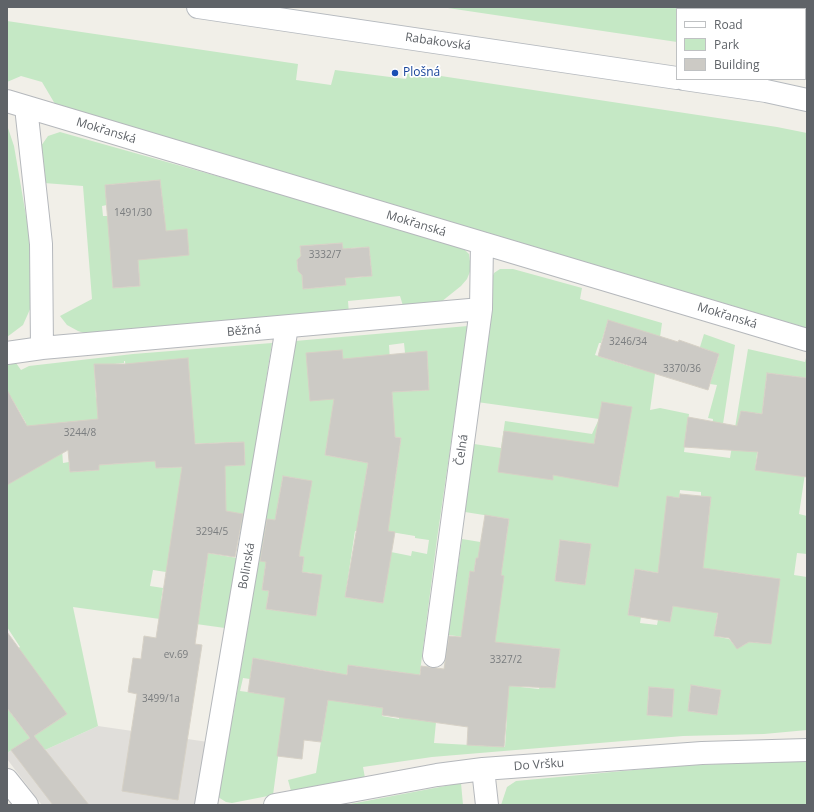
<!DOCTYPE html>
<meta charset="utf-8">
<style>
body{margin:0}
#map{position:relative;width:814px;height:812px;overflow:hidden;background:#f1efe8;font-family:"Open Sans",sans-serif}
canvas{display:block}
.frame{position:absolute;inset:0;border:8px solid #5f6368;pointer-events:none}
.legend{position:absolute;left:676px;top:8px;width:130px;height:72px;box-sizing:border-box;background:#fff;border:1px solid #bfc1c3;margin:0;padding:5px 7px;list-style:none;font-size:12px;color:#5f6368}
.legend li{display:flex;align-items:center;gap:8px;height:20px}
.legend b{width:20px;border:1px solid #bfc1c3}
</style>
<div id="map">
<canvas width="814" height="812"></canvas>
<div class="frame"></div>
<ul class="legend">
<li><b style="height:5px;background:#fff"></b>Road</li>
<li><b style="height:11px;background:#c5e8c5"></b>Park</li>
<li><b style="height:11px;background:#cccac5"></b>Building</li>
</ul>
</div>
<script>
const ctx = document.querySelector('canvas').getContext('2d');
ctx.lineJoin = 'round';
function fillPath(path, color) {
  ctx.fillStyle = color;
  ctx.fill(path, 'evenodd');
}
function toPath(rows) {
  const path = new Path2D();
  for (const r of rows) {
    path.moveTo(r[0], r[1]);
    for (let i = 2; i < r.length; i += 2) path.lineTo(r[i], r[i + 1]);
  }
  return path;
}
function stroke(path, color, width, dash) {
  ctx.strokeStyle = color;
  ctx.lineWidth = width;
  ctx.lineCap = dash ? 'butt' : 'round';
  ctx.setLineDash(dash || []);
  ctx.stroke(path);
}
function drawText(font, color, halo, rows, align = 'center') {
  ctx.font = font + ' "Open Sans",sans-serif';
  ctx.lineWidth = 3.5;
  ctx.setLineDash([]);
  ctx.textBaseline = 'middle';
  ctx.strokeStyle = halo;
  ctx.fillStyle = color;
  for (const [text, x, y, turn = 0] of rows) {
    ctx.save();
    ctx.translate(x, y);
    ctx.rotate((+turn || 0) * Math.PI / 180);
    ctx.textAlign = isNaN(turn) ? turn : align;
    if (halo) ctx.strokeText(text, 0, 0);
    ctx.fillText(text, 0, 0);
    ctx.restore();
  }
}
fillPath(toPath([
 [98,726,208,742,198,805,42,805,7,759,7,753,34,736,45,750]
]), '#e0deda');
fillPath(toPath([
 [441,7,807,7,807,64,805,64,805,9,677,9,677,42],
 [7,21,298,64,296,80,331,85,335,70,406,79,408,71,777,127,807,133,807,328,55,104,42,82,21,76,7,82],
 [7,125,14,146,30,239,31,307,23,325,7,337],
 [60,132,459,244,469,254,471,269,467,279,461,286,441,302,404,309,400,296,348,301,349,314,84,333,78,331,67,325,60,316,92,299,83,186,44,183,41,146,48,136],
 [160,180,162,199,156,209,164,208,164,216,103,216,102,206,107,205,105,185],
 [342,243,346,285,303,289,302,275,298,271,297,260,301,256,300,246],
 [369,247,372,276,353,278,351,248],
 [138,264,140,286,113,288,112,266],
 [500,269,513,269,582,288,580,299,662,323,650,410,660,408,689,414,684,452,730,458,748,349,805,362,807,354,807,378,767,373,762,414,755,413,752,437,759,438,755,470,807,460,799,514,807,516,807,554,797,553,794,575,807,577,807,730,764,734,683,736,432,757,363,767,365,778,291,791,288,780,316,773,332,672,253,658,250,679,243,678,240,691,286,697,273,795,232,803,226,802,218,797,229,718,233,716,295,341,468,326,437,539,414,719,436,722,434,743,505,747,507,717,438,713,447,646,461,648,464,681,539,689,540,686,551,688,556,682,560,649,531,646,489,646,490,640,448,635,462,539,505,546,509,519,465,512,474,444,501,448,505,421,592,434,599,419,477,402,491,280,494,273],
 [608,320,636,354,632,367,595,355,599,343,601,343],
 [404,343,405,353,427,352,429,390,392,392,393,409,389,345],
 [372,433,401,438,392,503,362,499,368,463,325,455,327,443],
 [596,435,626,440,618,487,587,481],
 [283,476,305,480,309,496,306,513,275,521],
 [680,490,701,492,701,496,711,498,707,530,667,497,679,498],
 [355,531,390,536,391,532,415,536,415,538,429,540,427,554,412,551,411,556,391,552,375,583,386,585,383,603,345,597],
 [560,540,591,544,585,585,555,581],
 [268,551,304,557,302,572,312,573,309,593,319,595,316,616,266,609,269,591,262,590],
 [476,558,501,561,500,575,503,576,466,600,470,572,474,572],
 [635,569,691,578,673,606,670,622,658,620,657,625,640,623,641,617,628,615],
 [724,571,759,576,771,644,749,642,742,646,734,645,729,639,714,636],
 [348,665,406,673,399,719,382,716,383,708,343,702],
 [691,685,721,690,717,715,688,711],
 [649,687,674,689,672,717,647,715],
 [704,334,735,345,721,437,711,436,713,419,708,418,717,385,710,384,719,355,700,347],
 [272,343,242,530,238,530,215,510,214,466,245,465,244,442,182,444,154,434,156,468,186,467,171,547,237,558,225,628,73,607,98,726,45,750,34,736,67,714,7,656,20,647,7,627,7,478,15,429,26,423,11,397,7,399,7,365,16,363,21,370,29,366,133,354],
 [124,361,125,361,129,406,96,398,94,364,95,366,124,363],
 [94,420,125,431,127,463,99,465,99,470,70,472,69,462,63,463,60,423],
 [153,570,205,578,200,608,161,601,163,588,150,586],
 [7,708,30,738,7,753],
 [807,760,807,805,501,805,507,787,516,781,676,766],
 [461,783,463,805,345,805]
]), '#c5e8c5');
const building = toPath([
 [160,180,166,231,187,229,189,255,138,260,140,286,113,288,105,185,160,180],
 [342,243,343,249,369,247,372,276,345,278,346,285,303,289,302,275,298,271,297,260,301,256,300,246,342,243],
 [608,320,678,342,679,340,719,354,708,390,598,356,608,320],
 [342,350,343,359,427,351,429,390,392,392,395,437,401,438,388,531,395,532,383,603,345,597,368,463,325,455,334,399,310,401,306,353,342,350],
 [188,358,195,444,244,442,245,465,225,466,226,511,243,514,235,557,208,553,195,644,202,645,178,800,122,791,137,694,128,692,133,658,141,659,144,636,156,638,182,467,156,468,155,461,99,465,99,470,70,472,68,450,7,485,7,390,27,426,98,419,94,364,125,364,188,358],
 [767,373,807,378,807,477,755,470,758,452,684,447,688,417,737,426,741,411,762,414,767,373],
 [602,402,632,407,618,487,553,475,553,480,498,472,504,431,594,444,602,402],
 [283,476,312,481,299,556,304,557,302,572,322,575,316,616,266,609,269,591,262,590,266,562,260,561,267,519,275,520,283,476],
 [680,494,711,497,703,568,780,579,771,644,749,642,737,649,729,638,714,636,718,613,673,606,670,622,628,615,635,569,658,573,667,496,679,498,680,494],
 [485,515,509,519,501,575,504,576,495,642,560,649,555,688,509,686,504,747,467,745,468,727,382,715,383,708,328,700,321,742,304,740,302,759,277,756,285,698,248,692,253,658,347,675,348,665,420,675,421,666,444,669,449,636,461,637,470,571,474,572,476,558,478,558,485,515],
 [560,540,591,544,585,585,555,581,560,540],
 [7,632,67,714,34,736,89,805,53,805,11,750,30,738,7,708,7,632],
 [691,685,721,690,717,715,688,711,691,685],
 [649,687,674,689,672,717,647,715,649,687]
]);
fillPath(building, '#cccac5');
stroke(building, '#d6d1c6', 1);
const street = toPath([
 [7,101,807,340],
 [26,107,41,244,42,348],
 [7,353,42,348,481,309],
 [434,656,481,309,482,243],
 [483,769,487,805],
 [7,780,27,805],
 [206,805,287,327],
 [275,805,437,775,483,769,702,753,807,750]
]);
const secondary = toPath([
 [198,7,677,78],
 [684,79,766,91,807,100]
]);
stroke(street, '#b5b8bc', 24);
stroke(secondary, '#b6babf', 24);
stroke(street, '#fff', 22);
stroke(secondary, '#fff', 22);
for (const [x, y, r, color] of [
 [395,73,4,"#1a4fb4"]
]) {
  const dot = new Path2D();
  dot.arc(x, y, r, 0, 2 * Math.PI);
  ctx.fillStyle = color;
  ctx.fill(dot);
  stroke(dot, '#fff', 1.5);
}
drawText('10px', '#7a7d7f', null, [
 ["1491/30",133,213],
 ["3332/7",325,255],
 ["3246/34",628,342],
 ["3370/36",682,369],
 ["3244/8",80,433],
 ["3294/5",212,532],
 ["ev.69",176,655],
 ["3327/2",506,660],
 ["3499/1a",161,699]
]);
drawText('12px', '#5f6368', '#fff', [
 ["Rabakovská",438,42,8],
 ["Mokřanská",106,131,17],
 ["Mokřanská",416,224,17],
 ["Mokřanská",727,316,17],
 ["Běžná",244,331,-5],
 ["Čelná",462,450,-82],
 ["Bolinská",247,566,-80],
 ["Do Vršku",539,765,-4]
]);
drawText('12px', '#164399', '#fff', [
 ["Plošná",403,73]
], 'left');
</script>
